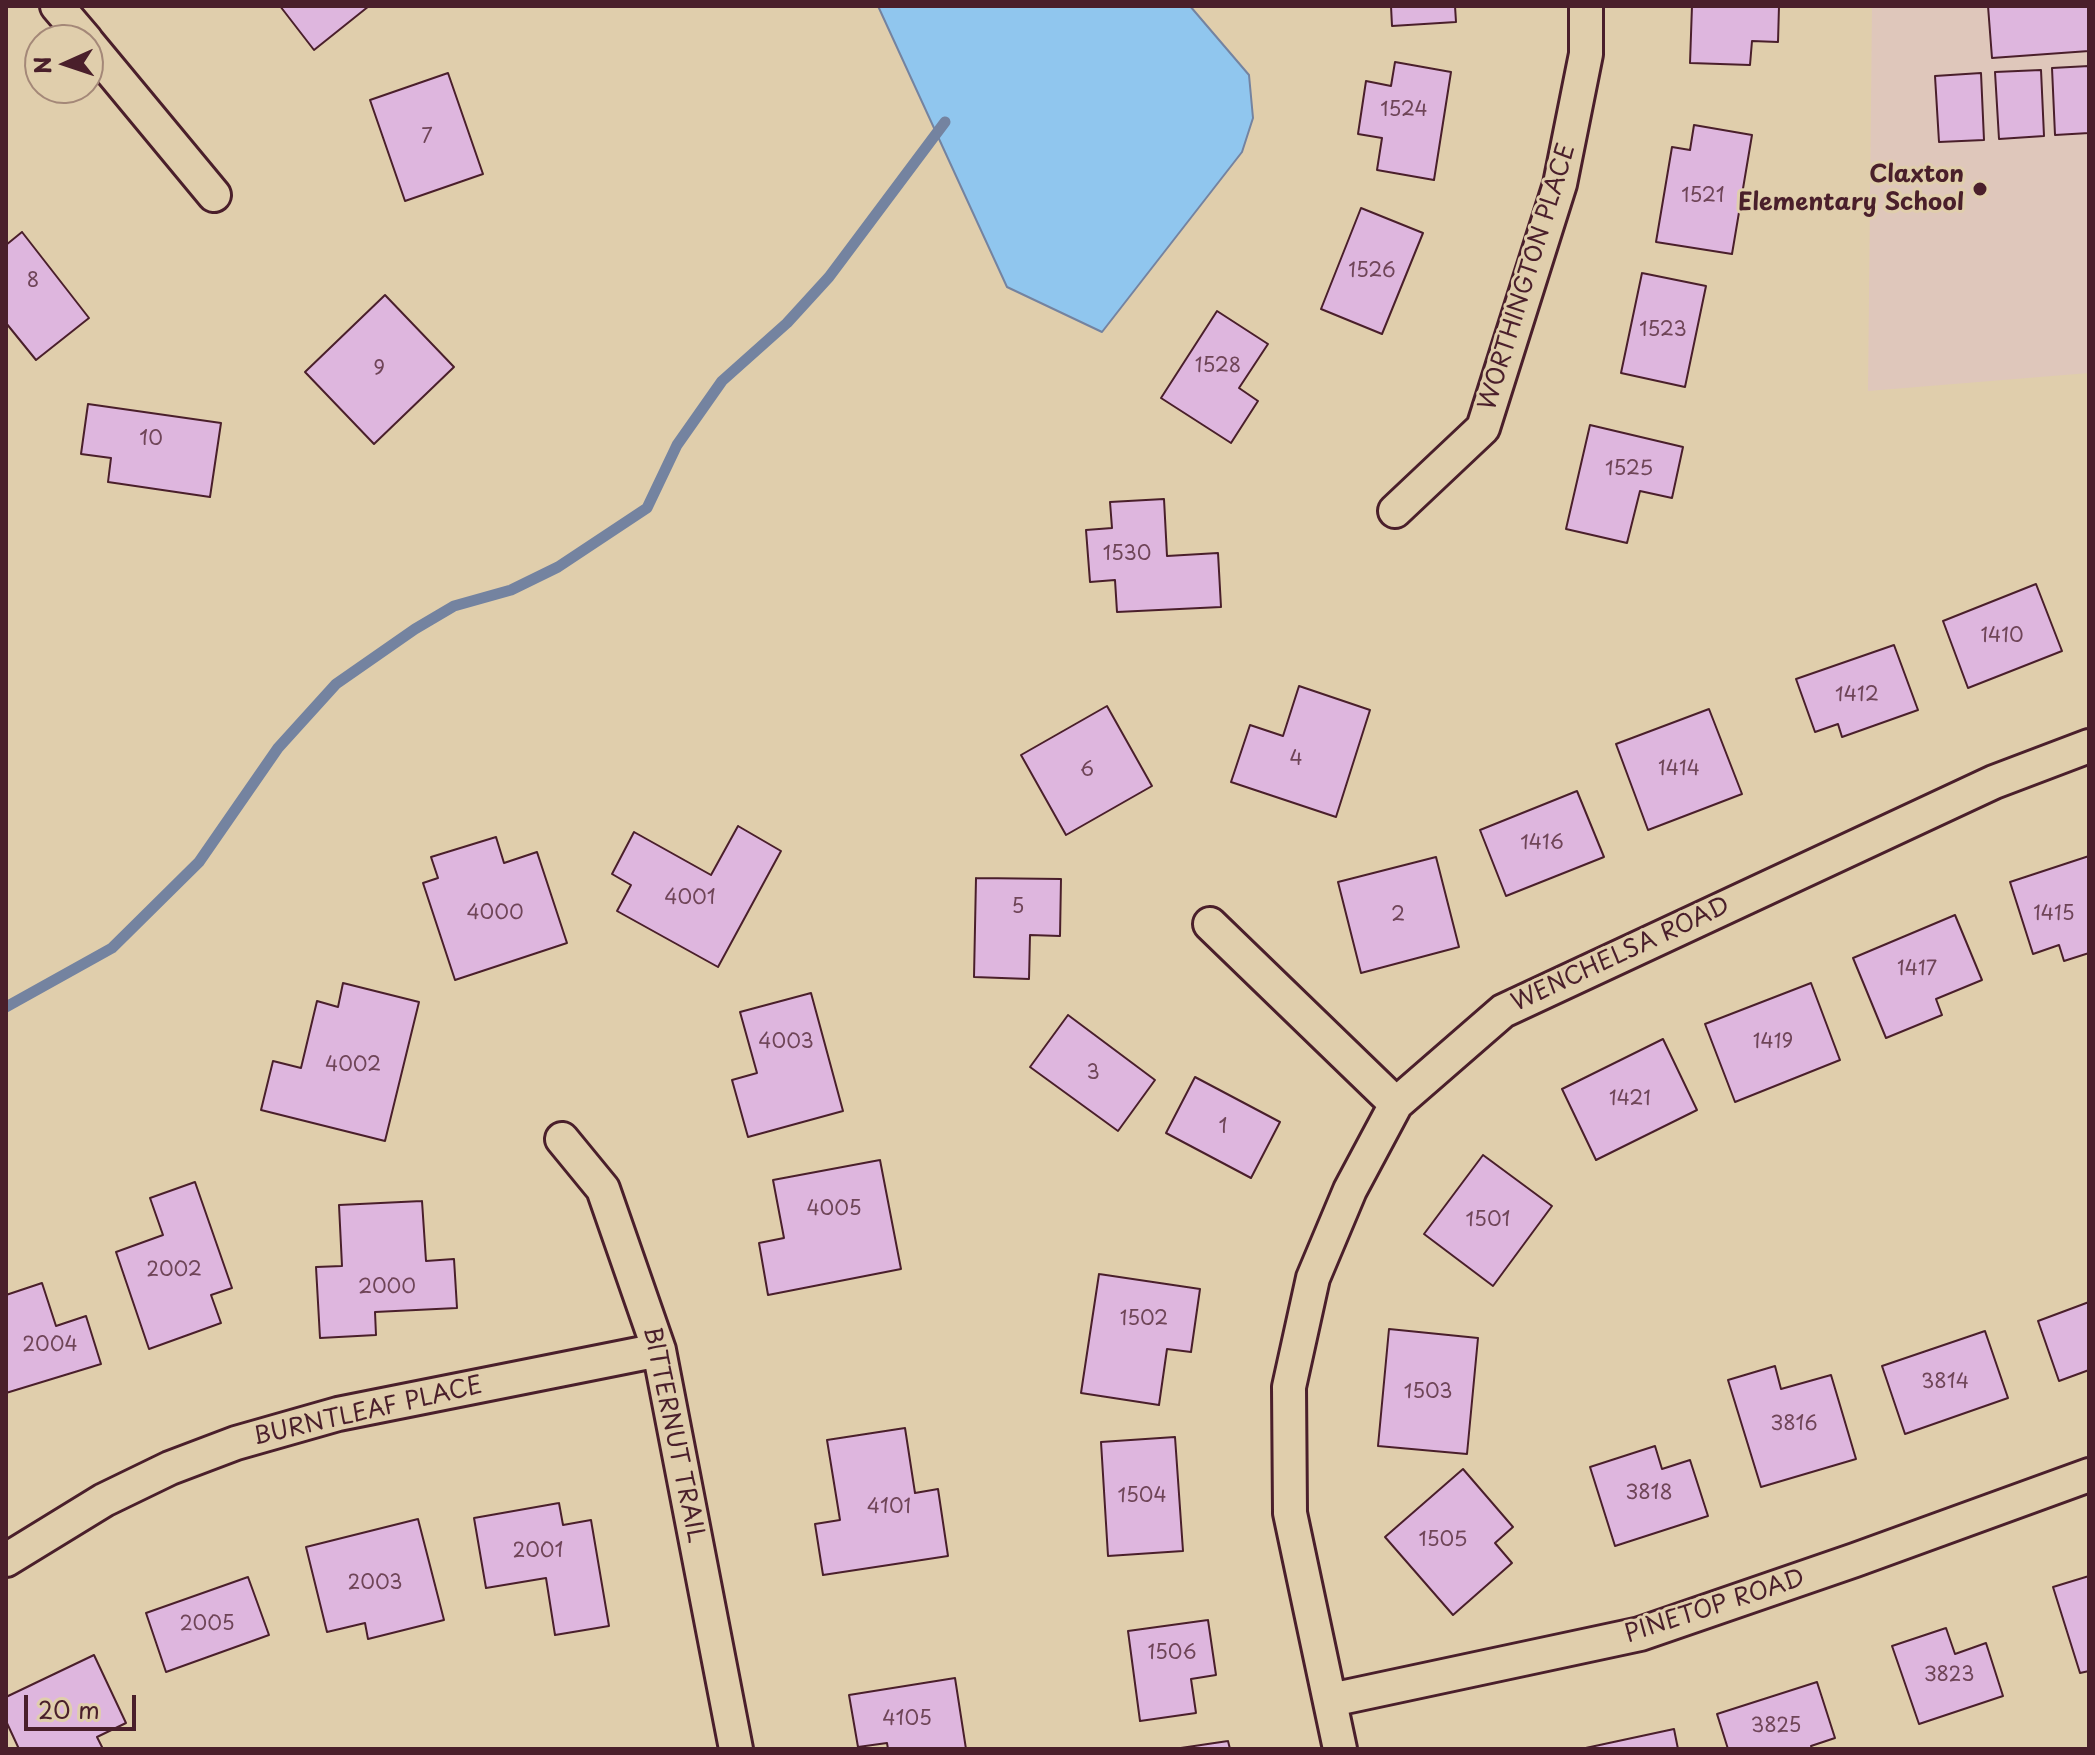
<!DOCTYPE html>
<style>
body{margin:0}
#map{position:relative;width:2095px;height:1755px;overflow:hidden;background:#e0ceac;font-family:"Playpen Sans",sans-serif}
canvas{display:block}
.frame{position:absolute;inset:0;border:8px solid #4a1f2b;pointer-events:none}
.north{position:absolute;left:24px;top:24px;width:80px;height:80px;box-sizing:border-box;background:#e0ceac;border:2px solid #a48878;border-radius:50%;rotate:267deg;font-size:22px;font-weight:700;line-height:32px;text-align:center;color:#4a1f2b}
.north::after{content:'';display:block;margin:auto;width:28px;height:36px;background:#4a1f2b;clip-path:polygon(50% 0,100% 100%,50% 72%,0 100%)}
.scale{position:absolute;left:24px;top:1695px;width:112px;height:36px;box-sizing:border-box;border:4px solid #4a1f2b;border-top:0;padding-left:10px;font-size:24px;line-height:28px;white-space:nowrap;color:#4a1f2b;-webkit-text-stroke:6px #e0ceac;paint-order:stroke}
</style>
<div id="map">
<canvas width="2095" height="1755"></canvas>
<div class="frame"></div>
<div class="north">N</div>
<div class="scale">20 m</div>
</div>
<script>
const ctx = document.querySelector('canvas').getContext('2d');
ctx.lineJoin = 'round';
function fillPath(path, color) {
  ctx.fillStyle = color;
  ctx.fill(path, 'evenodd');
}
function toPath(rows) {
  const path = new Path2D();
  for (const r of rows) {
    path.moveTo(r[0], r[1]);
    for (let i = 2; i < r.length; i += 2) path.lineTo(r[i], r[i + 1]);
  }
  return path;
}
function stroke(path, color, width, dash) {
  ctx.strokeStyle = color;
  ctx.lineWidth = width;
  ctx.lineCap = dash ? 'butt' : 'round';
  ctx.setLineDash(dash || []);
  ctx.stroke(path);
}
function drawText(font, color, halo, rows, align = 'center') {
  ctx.font = font + ' "Playpen Sans",sans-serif';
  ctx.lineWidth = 6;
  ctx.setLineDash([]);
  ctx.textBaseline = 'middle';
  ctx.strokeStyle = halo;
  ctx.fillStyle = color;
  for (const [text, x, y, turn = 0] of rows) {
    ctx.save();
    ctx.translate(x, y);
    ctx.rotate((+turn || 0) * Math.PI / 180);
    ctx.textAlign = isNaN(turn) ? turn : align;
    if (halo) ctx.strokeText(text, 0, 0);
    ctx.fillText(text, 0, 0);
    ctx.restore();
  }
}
fillPath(toPath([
 [1872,6,2089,6,2089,373,1868,391]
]), '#dfc7bb');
const water = toPath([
 [878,6,1190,6,1249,75,1253,118,1242,152,1102,332,1007,287,878,6]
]);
fillPath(water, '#90c6ee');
stroke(water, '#7483a0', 2);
stroke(toPath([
 [6,1007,112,948,199,862,278,748,336,684,415,629,454,606,511,590,558,567,647,508,677,445,722,381,787,323,829,277,945,122]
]), '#7483a0', 11);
const building = toPath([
 [280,6,369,6,314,50,280,6],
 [1391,6,1455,6,1456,22,1392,26,1391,6],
 [1692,6,1779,6,1778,42,1752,41,1750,65,1690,63,1692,6],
 [1988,6,2089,6,2089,51,1992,58,1988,6],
 [1395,62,1451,72,1434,180,1377,170,1382,138,1358,134,1366,81,1391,86,1395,62],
 [2089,66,2089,133,2055,135,2052,68,2089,66],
 [2041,70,2044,136,1999,139,1995,72,2041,70],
 [448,73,483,174,405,201,370,100,448,73],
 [1981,73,1984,140,1939,142,1935,76,1981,73],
 [1694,125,1752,135,1732,254,1656,242,1672,147,1690,150,1694,125],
 [1361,208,1423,233,1382,334,1321,309,1361,208],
 [22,232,89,318,36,360,6,323,6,245,22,232],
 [1642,273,1706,286,1685,387,1621,373,1642,273],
 [385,295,454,367,374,444,305,372,385,295],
 [1217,311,1268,344,1239,388,1258,401,1231,443,1161,398,1217,311],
 [88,404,221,423,210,497,108,482,111,458,81,454,88,404],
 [1590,425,1683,447,1672,498,1640,491,1627,543,1566,529,1590,425],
 [1164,499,1167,556,1218,553,1221,607,1117,612,1115,580,1090,582,1086,530,1112,528,1110,502,1164,499],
 [2036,584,2062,651,1968,688,1943,621,2036,584],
 [1894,645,1918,710,1842,737,1838,724,1815,732,1796,679,1894,645],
 [1299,686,1370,710,1336,817,1231,782,1250,725,1283,736,1299,686],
 [1107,706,1152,786,1066,835,1021,755,1107,706],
 [1709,709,1742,794,1648,830,1616,744,1709,709],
 [1577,791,1604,857,1506,896,1480,830,1577,791],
 [738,826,781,851,718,967,617,911,631,885,612,874,634,832,711,875,738,826],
 [496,837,504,863,537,852,567,943,455,980,423,883,438,878,431,857,496,837],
 [2089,856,2089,953,2064,961,2059,945,2033,954,2010,882,2089,856],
 [1436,857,1459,947,1361,973,1338,882,1436,857],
 [976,878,1061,879,1060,936,1030,935,1029,979,974,977,976,878],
 [1955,915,1982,980,1936,999,1942,1015,1886,1038,1853,958,1955,915],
 [343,983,419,1002,385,1141,261,1110,273,1061,301,1068,317,1001,338,1007,343,983],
 [1811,983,1840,1060,1735,1102,1705,1024,1811,983],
 [811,993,843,1111,748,1137,732,1080,757,1073,740,1012,811,993],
 [1068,1015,1155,1080,1118,1131,1030,1067,1068,1015],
 [1663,1039,1697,1110,1596,1160,1562,1089,1663,1039],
 [1195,1077,1280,1122,1251,1178,1166,1133,1195,1077],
 [1483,1155,1552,1206,1493,1286,1424,1234,1483,1155],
 [880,1160,901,1269,768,1295,759,1243,784,1238,773,1180,880,1160],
 [195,1182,232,1288,211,1295,221,1323,149,1349,116,1252,163,1235,150,1198,195,1182],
 [422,1201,426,1261,454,1259,457,1308,375,1312,376,1335,320,1338,316,1267,342,1266,339,1205,422,1201],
 [1099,1274,1200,1289,1191,1352,1167,1349,1159,1405,1081,1393,1099,1274],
 [42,1283,56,1326,86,1316,101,1364,6,1393,6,1295,42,1283],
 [2089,1302,2089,1370,2059,1381,2038,1321,2089,1302],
 [1389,1329,1478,1338,1467,1454,1378,1446,1389,1329],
 [1985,1331,2008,1398,1905,1434,1882,1366,1985,1331],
 [1775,1366,1781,1389,1831,1375,1856,1459,1761,1487,1728,1380,1775,1366],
 [905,1428,915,1493,938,1489,948,1556,823,1575,815,1524,840,1520,827,1440,905,1428],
 [1175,1437,1183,1551,1108,1556,1101,1442,1175,1437],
 [1655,1446,1662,1469,1690,1460,1708,1516,1615,1546,1590,1467,1655,1446],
 [1463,1469,1513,1527,1495,1543,1512,1563,1453,1615,1385,1537,1463,1469],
 [559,1503,563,1525,591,1520,609,1626,555,1635,546,1578,486,1588,474,1518,559,1503],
 [418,1519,444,1620,368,1639,365,1623,327,1632,306,1547,418,1519],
 [2089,1576,2089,1671,2080,1673,2053,1587,2089,1576],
 [248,1577,269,1635,166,1672,146,1613,248,1577],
 [1208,1620,1216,1675,1191,1679,1196,1713,1140,1721,1128,1631,1208,1620],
 [1946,1628,1955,1654,1986,1643,2003,1696,1919,1724,1892,1646,1946,1628],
 [94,1655,126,1723,97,1737,103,1749,19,1749,6,1721,6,1697,94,1655],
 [955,1678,966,1749,888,1749,887,1743,858,1747,849,1695,955,1678],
 [1817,1682,1835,1738,1811,1746,1812,1749,1728,1749,1717,1714,1817,1682],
 [1674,1729,1678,1749,1581,1749,1674,1729],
 [1228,1741,1230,1749,1174,1749,1228,1741]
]);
fillPath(building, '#deb6de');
stroke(building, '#4a1f2b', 2);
const street = toPath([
 [57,6,86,40],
 [88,43,214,195],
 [1395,511,1483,428,1560,184,1586,54,1586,6],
 [1210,924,1396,1104],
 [562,1139,603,1189,659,1350,736,1749],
 [6,1560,104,1500,170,1468,236,1443,338,1414,659,1350],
 [1331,1700,1640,1634,1855,1560,2089,1475],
 [1340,1749,1290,1513,1289,1387,1313,1278,1350,1190,1396,1104,1503,1011,1994,782,2089,746]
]);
stroke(street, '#4a1f2b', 38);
stroke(street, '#e0ceac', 32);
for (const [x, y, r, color] of [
 [1980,189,8,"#4a1f2b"]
]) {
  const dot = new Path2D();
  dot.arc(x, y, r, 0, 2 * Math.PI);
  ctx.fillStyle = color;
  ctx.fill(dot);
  stroke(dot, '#e0ceac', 3);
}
drawText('20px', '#6f4558', null, [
 ["1524",1404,110],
 ["7",427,137],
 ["1521",1703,196],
 ["1526",1372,271],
 ["8",33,281],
 ["1523",1663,330],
 ["1528",1218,366],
 ["9",379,369],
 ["10",151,439],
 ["1525",1629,469],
 ["1530",1127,554],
 ["1410",2002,636],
 ["1412",1857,695],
 ["4",1296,759],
 ["1414",1679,769],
 ["6",1087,770],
 ["1416",1542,843],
 ["4001",690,898],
 ["5",1018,907],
 ["4000",495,913],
 ["1415",2054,914],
 ["2",1398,915],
 ["1417",1917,969],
 ["4003",786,1042],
 ["1419",1773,1042],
 ["4002",353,1065],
 ["3",1093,1073],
 ["1421",1630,1099],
 ["1",1223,1127],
 ["4005",834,1209],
 ["1501",1488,1220],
 ["2002",174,1270],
 ["2000",387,1287],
 ["1502",1144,1319],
 ["2004",50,1345],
 ["3814",1945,1382],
 ["1503",1428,1392],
 ["3816",1794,1424],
 ["3818",1649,1493],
 ["1504",1142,1496],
 ["4101",889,1507],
 ["1505",1443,1540],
 ["2001",538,1551],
 ["2003",375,1583],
 ["2005",207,1624],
 ["1506",1172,1653],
 ["3823",1949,1675],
 ["4105",907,1719],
 ["3825",1776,1726]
]);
drawText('bold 24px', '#4a1f2b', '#e0ceac', [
 ["Claxton",1964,175],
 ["Elementary School",1964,203]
], 'right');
drawText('24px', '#4a1f2b', '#e0ceac', [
 ["WORTHINGTON PLACE",1528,277,-73],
 ["WENCHELSA ROAD",1621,955,-25],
 ["BURNTLEAF PLACE",368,1412,-13],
 ["BITTERNUT TRAIL",673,1435,78],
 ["PINETOP ROAD",1715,1607,-18]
]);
</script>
